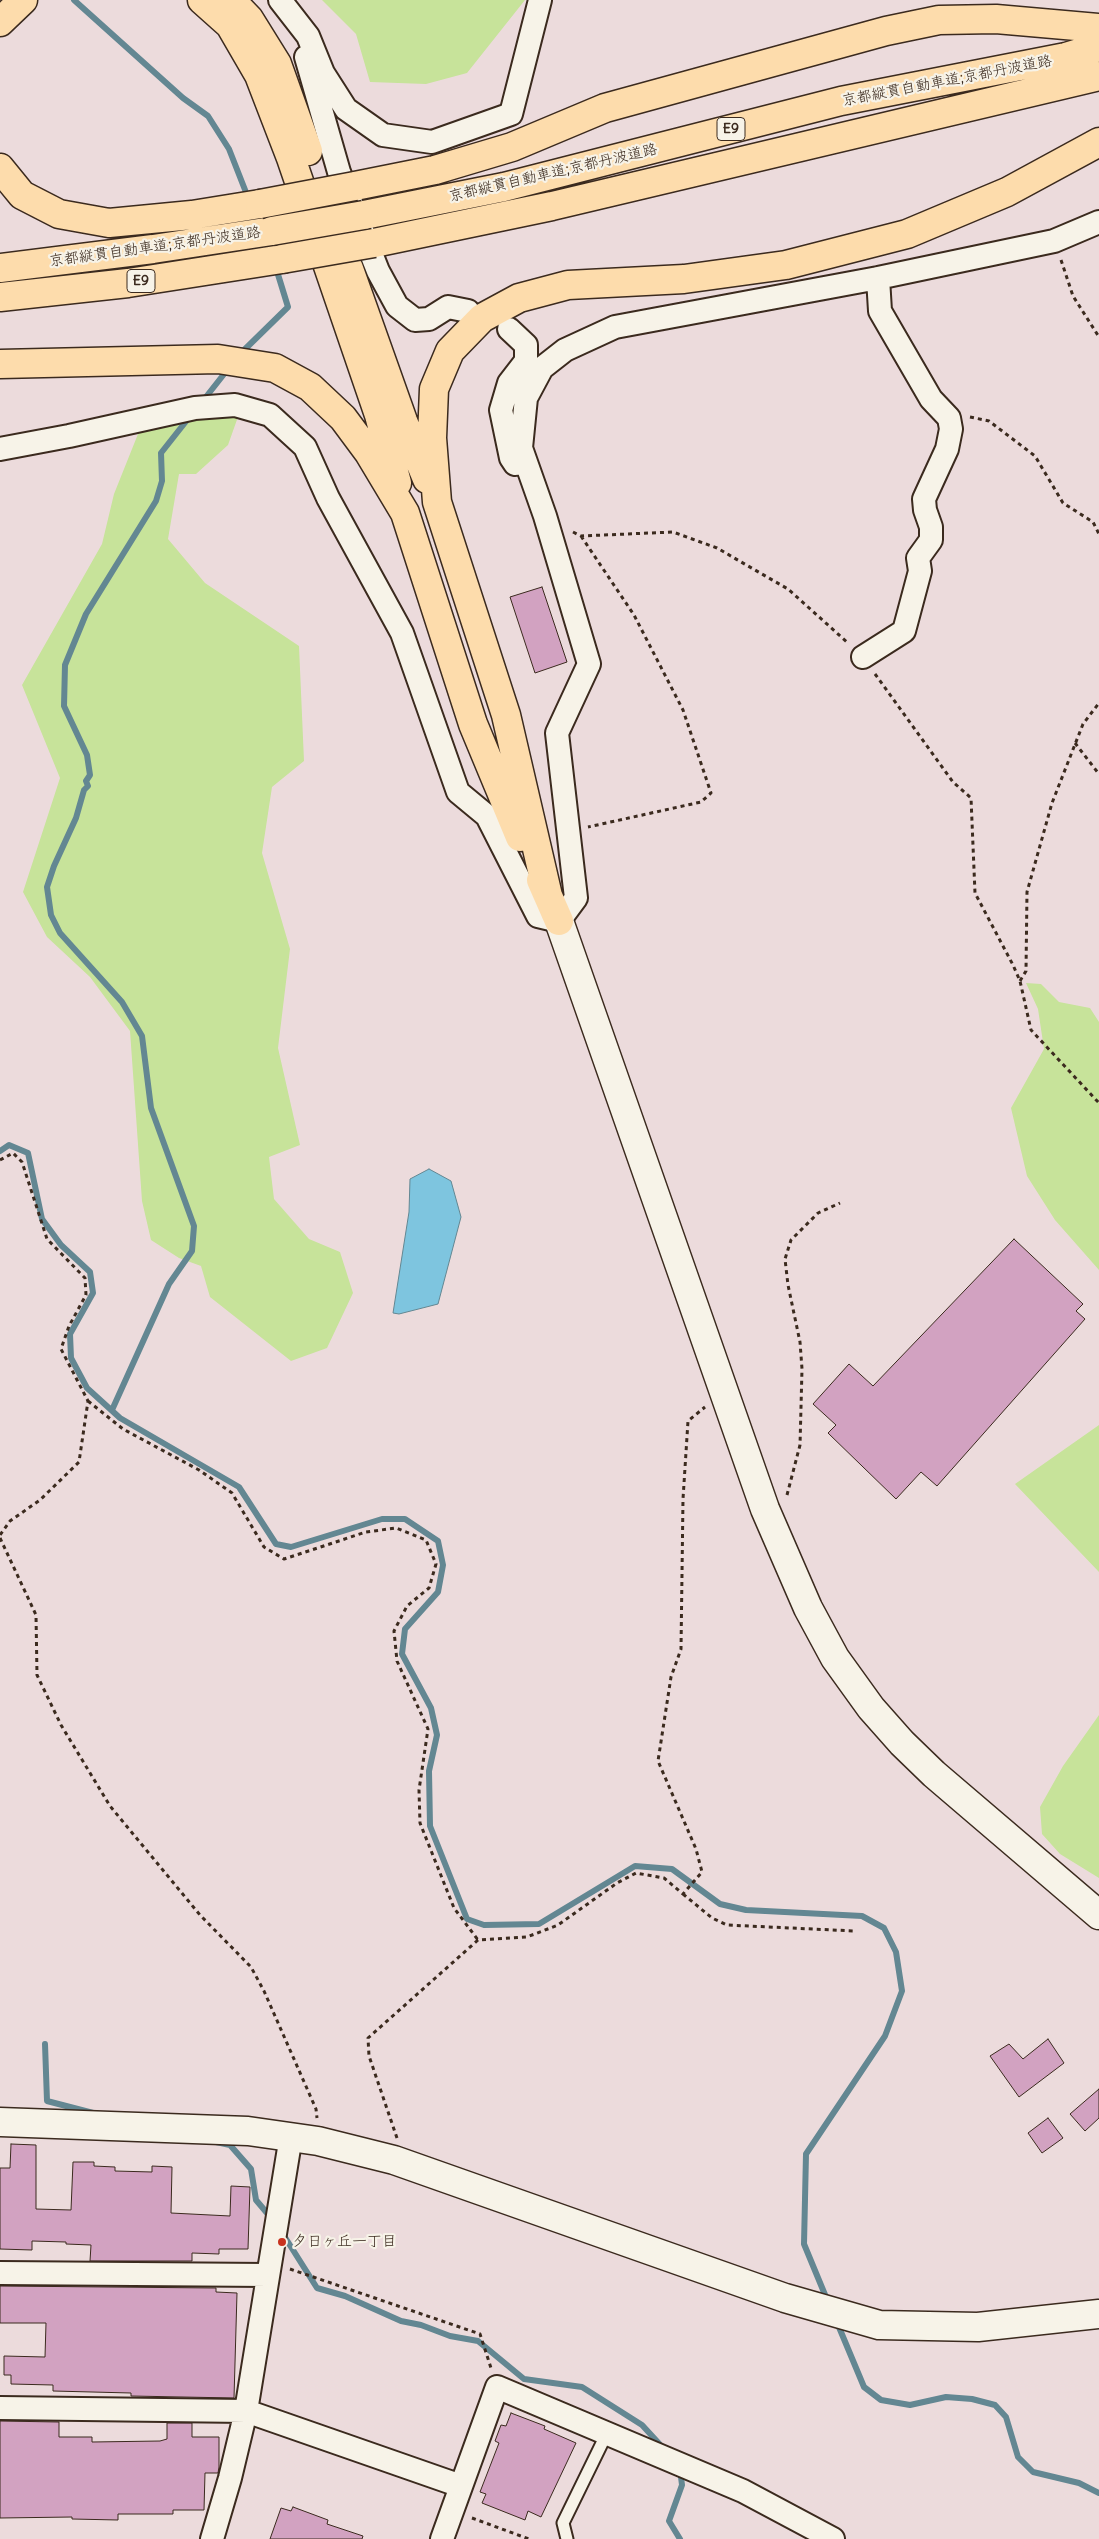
<!DOCTYPE html>
<meta charset="utf-8">
<style>
body{margin:0}
canvas{display:block;background:#ecdbdc}
</style>
<canvas width="1099" height="2539"></canvas>
<script>
const ctx = document.querySelector('canvas').getContext('2d');
ctx.lineJoin = 'round';
function fillPath(path, color) {
  ctx.fillStyle = color;
  ctx.fill(path, 'evenodd');
}
function toPath(rows) {
  const path = new Path2D();
  for (const r of rows) {
    path.moveTo(r[0], r[1]);
    for (let i = 2; i < r.length; i += 2) path.lineTo(r[i], r[i + 1]);
  }
  return path;
}
function stroke(path, color, width, dash) {
  ctx.strokeStyle = color;
  ctx.lineWidth = width;
  ctx.lineCap = dash ? 'butt' : 'round';
  ctx.setLineDash(dash || []);
  ctx.stroke(path);
}
function drawText(font, color, halo, rows, align = 'center') {
  ctx.font = font + ' Delius,"Klee One",sans-serif';
  ctx.lineWidth = 4.5;
  ctx.setLineDash([]);
  ctx.textBaseline = 'middle';
  ctx.strokeStyle = halo;
  ctx.fillStyle = color;
  for (const [text, x, y, turn = 0] of rows) {
    ctx.save();
    ctx.translate(x, y);
    ctx.rotate((+turn || 0) * Math.PI / 180);
    ctx.textAlign = isNaN(turn) ? turn : align;
    if (halo) ctx.strokeText(text, 0, 0);
    ctx.fillText(text, 0, 0);
    ctx.restore();
  }
}
fillPath(toPath([
 [322,0,525,0,467,73,426,84,370,82,356,34],
 [239,414,228,445,196,474,179,474,168,539,205,583,299,646,304,761,272,787,262,853,290,949,278,1048,300,1145,269,1157,274,1199,309,1239,340,1252,353,1293,327,1348,291,1361,210,1297,201,1266,179,1258,151,1240,142,1201,130,1031,90,977,47,937,23,892,60,778,22,685,102,544,114,494,142,424],
 [1026,983,1041,984,1059,1002,1090,1008,1099,1022,1099,1270,1055,1220,1027,1176,1011,1108,1044,1049,1038,1009],
 [1099,1425,1099,1572,1015,1484],
 [1099,1715,1099,1878,1060,1854,1042,1834,1040,1807,1063,1766]
]), '#c7e39a');
const water = toPath([
 [429,1169,451,1181,461,1217,438,1304,399,1314,393,1313,409,1212,410,1179,429,1169]
]);
fillPath(water, '#7ec5df');
stroke(water, '#638792', 1);
stroke(toPath([
 [74,0,183,98,208,116,229,149,249,200],
 [239,355,288,307,276,268],
 [202,402,228,369],
 [0,1151,9,1145,28,1153,42,1219,61,1245,90,1272,93,1293,70,1334,71,1358,87,1388,120,1418,239,1487,276,1544,291,1547,382,1519,405,1519,438,1541,443,1565,438,1592,405,1629,402,1654,431,1708,437,1735,429,1771,430,1826,467,1919,484,1925,539,1924,635,1866,672,1869,720,1904,746,1910,862,1916,884,1928,896,1952,902,1991,885,2036,806,2154,804,2244,828,2302],
 [112,1410,169,1284,192,1251,194,1226,151,1108,142,1036,122,1002,60,933,51,915,47,887,54,866,76,818,84,790,88,786,86,781,90,775,87,755,64,706,65,665,86,614,156,501,162,481,161,453,191,415],
 [45,2044,47,2101,97,2114],
 [216,2142,230,2145,251,2169,256,2200,272,2219],
 [281,2231,317,2288,345,2296,401,2321,421,2325,450,2336,478,2341,524,2379,582,2387,642,2425,665,2450],
 [836,2320,864,2387,881,2400,910,2405,946,2397,972,2399,995,2405,1006,2417,1018,2457,1033,2472,1079,2483,1099,2493],
 [680,2469,682,2485,669,2521,680,2539]
]), '#638792', 6);
const building = toPath([
 [542,587,567,662,535,673,510,597,542,587],
 [1014,1239,1083,1304,1076,1311,1085,1319,937,1486,921,1472,896,1499,828,1433,836,1425,813,1404,849,1364,873,1386,1014,1239],
 [1048,2039,1064,2063,1019,2097,990,2056,1009,2044,1023,2059,1048,2039],
 [1099,2089,1099,2118,1085,2131,1070,2114,1099,2089],
 [1048,2118,1063,2138,1042,2153,1028,2133,1048,2118],
 [11,2144,36,2145,36,2209,71,2210,73,2162,94,2162,94,2166,115,2167,115,2171,152,2172,152,2166,172,2167,171,2213,230,2216,231,2186,250,2187,248,2249,219,2249,219,2254,192,2253,192,2261,90,2261,91,2245,66,2244,66,2242,32,2241,32,2250,0,2249,0,2168,10,2168,11,2144],
 [0,2286,216,2288,216,2292,237,2293,234,2398,131,2396,131,2393,53,2391,53,2385,11,2384,11,2375,4,2375,4,2356,45,2357,46,2323,0,2323,0,2286],
 [511,2413,545,2426,544,2429,576,2443,541,2517,528,2511,525,2520,482,2503,486,2494,480,2492,499,2443,495,2441,501,2425,506,2426,511,2413],
 [0,2421,59,2422,59,2437,92,2437,92,2442,160,2441,167,2439,167,2423,192,2423,192,2437,219,2437,219,2467,218,2473,205,2473,204,2510,173,2510,173,2514,118,2514,118,2520,72,2519,72,2517,0,2518,0,2421],
 [293,2507,328,2520,327,2524,363,2536,362,2539,270,2539,281,2508,291,2511,293,2507]
]);
fillPath(building, '#d2a2c1');
stroke(building, '#3b2a1e', 1);
const service = toPath([
 [567,2539,563,2523,607,2433]
]);
const minor = toPath([
 [280,0,308,36,323,73,346,109,383,135,432,142,511,114,540,0],
 [306,57,339,172,378,271,397,306,415,320,429,319,448,307,468,311],
 [509,329,526,345,526,361,509,383,501,410,511,458,515,464],
 [0,449,69,436,195,408,235,405,270,415,305,447,328,498,402,633,458,792,487,816,538,916,559,921,576,898,557,733,589,664,545,516,521,448,526,398,542,368,565,350,615,327,878,278,1054,241,1099,222],
 [863,657,904,631,920,571,918,558,931,540,931,527,925,510,924,499,947,449,951,429,949,418,931,399,880,311,878,278],
 [0,2273,268,2275],
 [0,2408,246,2411,461,2486],
 [212,2539,230,2478,246,2411,291,2136],
 [442,2539,497,2387,743,2491,833,2539]
]);
const tertiary = toPath([
 [559,921,765,1509,808,1608,835,1658,871,1708,902,1743,934,1774,1099,1915],
 [0,2122,248,2131,318,2141,394,2160,785,2298,879,2325,978,2327,1099,2314]
]);
const motorway = toPath([
 [202,0,230,25,259,75,291,158,379,415,397,483],
 [231,0,249,19,277,64,308,151],
 [0,22,23,0],
 [0,168,22,195,59,214,109,223,192,215,260,204],
 [355,186,435,170,512,147,605,108,886,31,939,20,996,19,1099,28],
 [364,215,504,187,841,101,1066,57,1099,47],
 [374,243,552,206,1099,76],
 [0,268,153,249,272,231],
 [349,269,403,421,427,479],
 [0,297,128,283,282,259],
 [0,364,218,359,275,368,310,387,343,418,369,453,405,513,473,724,520,837],
 [541,880,559,921],
 [548,896,506,715,437,502,432,438,434,389,450,351,482,318,519,298,568,285,684,279,786,265,907,234,1007,192,1099,142]
]);
stroke(service, '#3b2a1e', 15);
stroke(minor, '#3b2a1e', 26);
stroke(tertiary, '#3b2a1e', 31);
stroke(motorway, '#3b2a1e', 31);
stroke(toPath([
 [1061,260,1073,296,1099,337],
 [970,417,989,421,1035,456,1063,503,1093,522,1099,534],
 [573,532,581,536,673,532,717,548,788,589,848,643],
 [581,536,634,615,683,710,711,793,701,802,588,827],
 [875,674,953,782,971,798,975,893,1013,965,1020,981,1031,1030,1099,1103],
 [1075,743,1099,774],
 [1020,981,1026,971,1027,892,1052,803,1083,724,1099,703],
 [0,1160,13,1153,22,1162,47,1239,85,1278,86,1295,69,1326,61,1349,88,1401,79,1462,40,1500,10,1521,0,1535],
 [88,1401,123,1429,199,1470,232,1493,264,1547,284,1559,366,1532,396,1528,426,1540,436,1564,429,1588,407,1606,394,1631,397,1661,428,1729,419,1790,420,1823,454,1908,478,1940],
 [787,1495,800,1445,802,1369,800,1342,788,1285,785,1259,791,1240,818,1213,840,1203],
 [0,1538,36,1615,37,1675,61,1725,110,1806,200,1915,251,1967,264,1991,316,2109,317,2118],
 [683,1894,712,1918,727,1925,855,1931],
 [397,2138,369,2056,368,2038,478,1940,527,1937,558,1925,617,1883,636,1873,664,1878,683,1894,702,1872,696,1849,658,1761,671,1677,681,1649,683,1499,688,1421,705,1407],
 [290,2269,480,2334,491,2368],
 [472,2518,529,2539]
]), '#3b2a1e', 3, [4, 4]);
stroke(service, '#f7f3e8', 11);
stroke(minor, '#f7f3e8', 22);
stroke(tertiary, '#f7f3e8', 28);
stroke(motorway, '#fddcac', 28);
const motorwayBridge = toPath([
 [260,204,355,186],
 [272,231,364,215],
 [282,259,374,243]
]);
stroke(motorwayBridge, '#3b2a1e', 31, []);
stroke(motorwayBridge, '#fddcac', 28);
for (const [x, y, r, color] of [
 [282,2242,5,"#c8321e"]
]) {
  const dot = new Path2D();
  dot.arc(x, y, r, 0, 2 * Math.PI);
  ctx.fillStyle = color;
  ctx.fill(dot);
  stroke(dot, '#f7f3e8', 2);
}
for (const [x, y, w] of [
 [731,129,28],
 [141,281,28]
]) {
  const box = new Path2D();
  box.roundRect(x - w / 2, y - 11.5, w, 23, 4);
  ctx.fillStyle = '#f7f3e8';
  ctx.fill(box);
  stroke(box, '#3b2a1e', 1);
}
drawText('bold 14px', '#3b2a1e', null, [
 ["E9",731,129],
 ["E9",141,281]
]);
drawText('15px', '#3b2a1e', '#f7f3e8', [
 ["京都縦貫自動車道;京都丹波道路",947,81,-11],
 ["京都縦貫自動車道;京都丹波道路",553,173,-13],
 ["京都縦貫自動車道;京都丹波道路",155,247,-8]
]);
drawText('15px', '#3b2a1e', '#f7f3e8', [
 ["夕日ヶ丘一丁目",292,2242]
], 'left');
</script>
